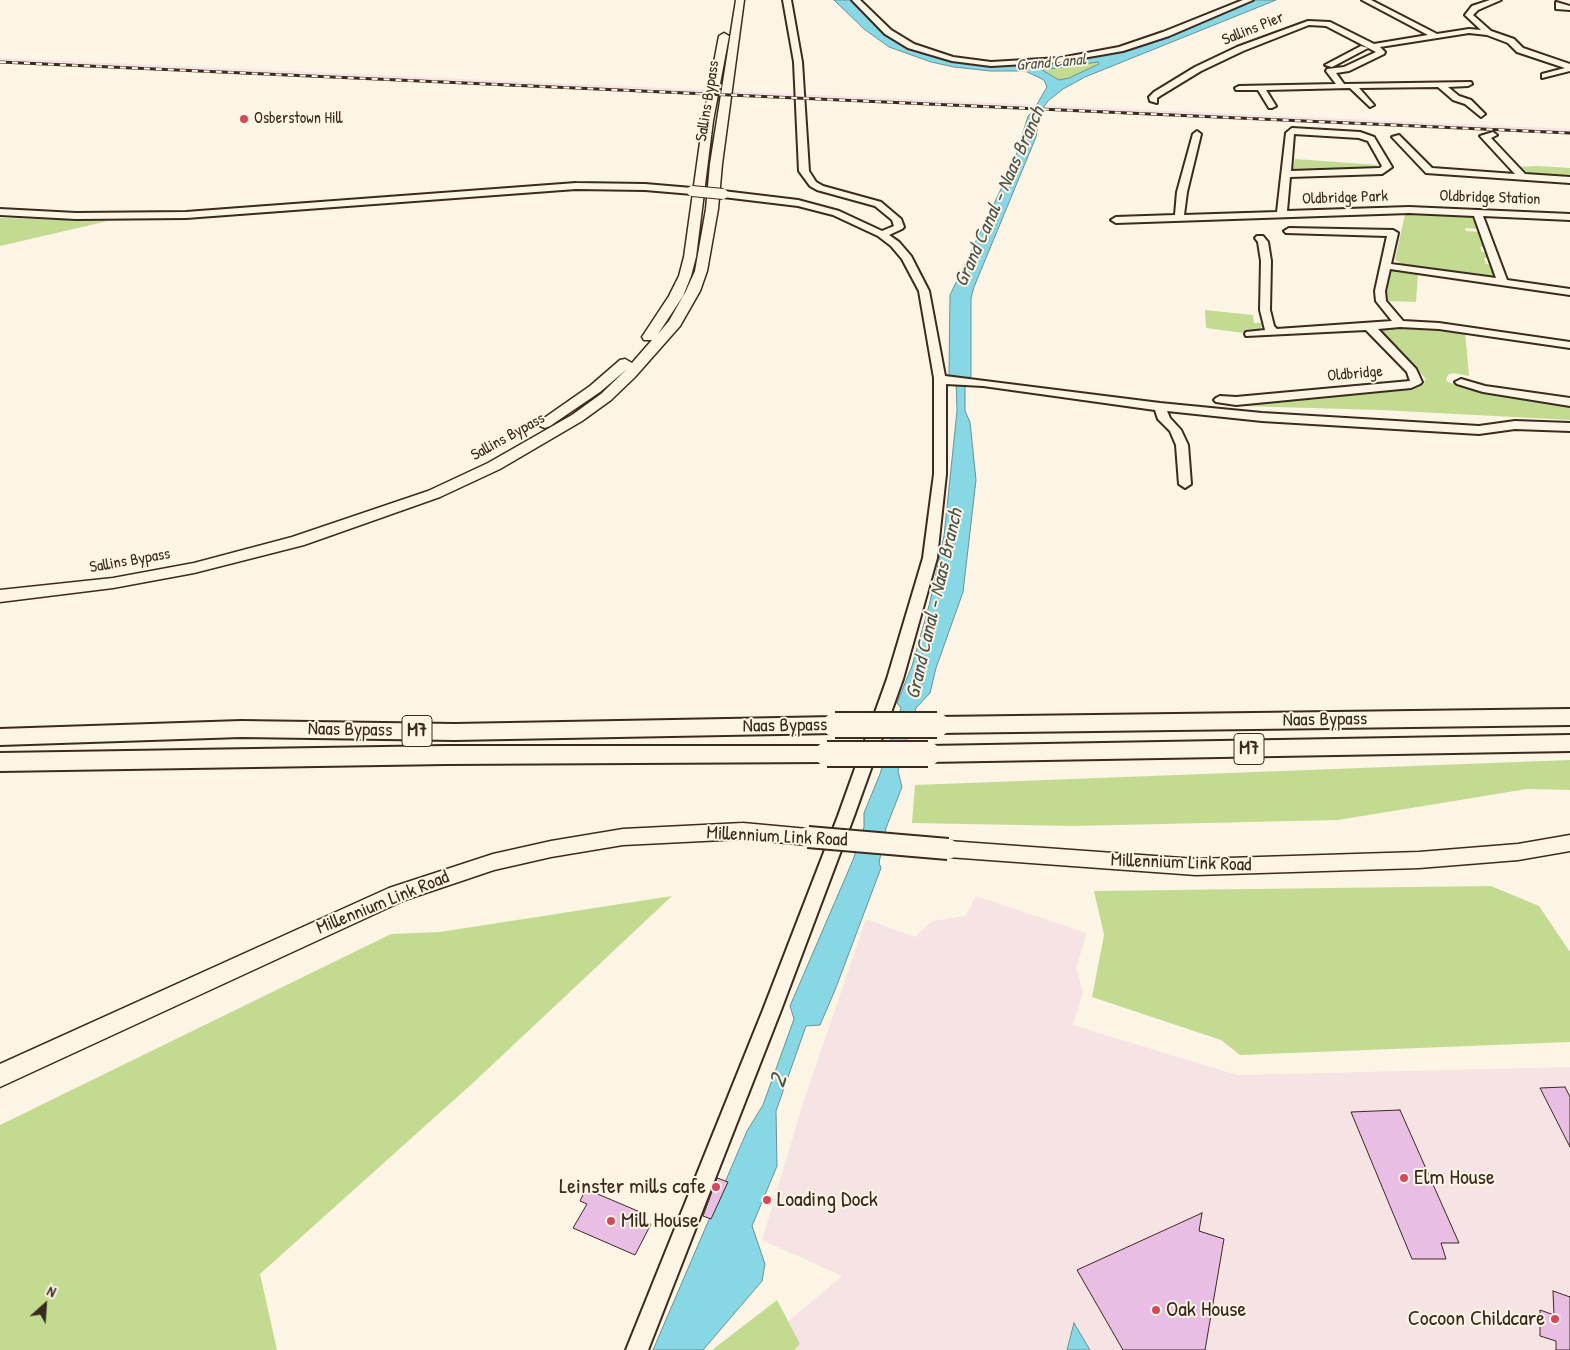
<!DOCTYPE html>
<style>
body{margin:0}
#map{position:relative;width:1570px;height:1350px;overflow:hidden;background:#fcf5e5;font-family:"Patrick Hand",sans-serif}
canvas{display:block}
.north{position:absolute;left:20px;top:1280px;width:50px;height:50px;-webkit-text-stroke:4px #fcf5e5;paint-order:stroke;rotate:26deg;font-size:14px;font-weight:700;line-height:20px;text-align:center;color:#3b2a1e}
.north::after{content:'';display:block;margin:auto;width:18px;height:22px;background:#3b2a1e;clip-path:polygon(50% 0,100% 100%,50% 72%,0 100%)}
</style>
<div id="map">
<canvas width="1570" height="1350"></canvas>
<div class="north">N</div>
</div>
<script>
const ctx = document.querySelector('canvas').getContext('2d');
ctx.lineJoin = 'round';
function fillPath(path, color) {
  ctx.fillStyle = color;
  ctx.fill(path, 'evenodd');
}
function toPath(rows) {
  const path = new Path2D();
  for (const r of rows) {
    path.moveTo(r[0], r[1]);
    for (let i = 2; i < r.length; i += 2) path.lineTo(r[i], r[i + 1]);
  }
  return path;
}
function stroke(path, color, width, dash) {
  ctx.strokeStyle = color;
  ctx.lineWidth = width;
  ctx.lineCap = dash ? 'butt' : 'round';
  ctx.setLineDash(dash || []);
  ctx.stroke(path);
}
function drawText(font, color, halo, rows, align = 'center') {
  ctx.font = font + ' "Patrick Hand",sans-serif';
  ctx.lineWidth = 4;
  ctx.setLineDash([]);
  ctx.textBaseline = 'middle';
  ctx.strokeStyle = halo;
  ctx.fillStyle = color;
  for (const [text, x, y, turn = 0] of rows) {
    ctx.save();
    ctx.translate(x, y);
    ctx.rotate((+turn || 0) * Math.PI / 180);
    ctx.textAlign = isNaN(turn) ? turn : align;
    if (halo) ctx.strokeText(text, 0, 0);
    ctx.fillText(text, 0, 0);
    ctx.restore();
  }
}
fillPath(toPath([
 [0,58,1570,129,1570,134,0,63],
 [976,896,1087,933,1076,968,1083,992,1073,1025,1237,1075,1570,1067,1570,1350,754,1350,842,1276,762,1240,803,1103,866,919,915,937,932,921,966,916]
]), '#f6e4e5');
fillPath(toPath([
 [1098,62,1099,64,1069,78,1059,80,1041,70],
 [1295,159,1377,165,1379,169,1295,171,1293,169],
 [1538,166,1570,168,1570,178,1530,175,1523,173,1516,167],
 [1405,214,1470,214,1476,217,1480,229,1465,228,1466,231,1481,232,1487,247,1480,247,1482,252,1489,253,1491,259,1484,258,1486,264,1493,265,1497,275,1490,276,1402,264,1395,260],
 [0,218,108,221,0,246],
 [1394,271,1418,273,1416,302,1388,301,1385,295,1391,272],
 [1205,310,1253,315,1254,323,1261,323,1262,326,1260,329,1244,330,1244,333,1206,328],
 [1410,327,1448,329,1465,331,1469,376,1453,373,1448,375,1446,379,1448,382,1463,387,1570,404,1570,420,1380,410,1240,406,1372,392,1416,387,1424,384,1425,378,1381,331,1386,328],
 [1570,760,1570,790,1527,789,1338,820,1073,826,912,823,915,785],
 [1491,886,1539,906,1570,952,1570,1042,1240,1055,1221,1040,1092,997,1104,935,1094,891],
 [672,896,474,1082,260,1274,277,1350,0,1350,0,1125,391,934,440,932],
 [777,1300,800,1344,794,1350,712,1350]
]), '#c2db91');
const water = toPath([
 [834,0,852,0,885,34,909,48,957,62,1011,65,1082,59,1128,49,1168,35,1256,0,1276,0,1085,77,1063,89,1048,101,1040,112,1036,137,974,287,971,298,971,377,965,378,965,411,970,422,976,480,963,592,936,668,930,693,916,708,898,771,902,787,886,828,879,863,881,868,835,990,820,1025,806,1026,776,1111,777,1166,752,1226,765,1264,762,1281,703,1350,653,1350,747,1131,763,1105,794,1019,790,1006,853,860,864,827,864,813,880,774,901,708,897,703,912,666,930,602,944,536,957,411,956,378,949,376,950,295,1014,162,1028,116,1033,111,1047,87,1044,80,1025,71,990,71,954,67,931,62,889,47,864,29,834,0],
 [1098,62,1099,64,1069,78,1059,80,1042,70,1098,62],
 [1074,1323,1090,1350,1067,1350,1074,1323]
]);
fillPath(water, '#88d7e5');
stroke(water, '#699295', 1);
const building = toPath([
 [1565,1087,1570,1097,1570,1147,1540,1088,1565,1087],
 [1400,1110,1459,1243,1441,1243,1446,1259,1412,1259,1351,1112,1400,1110],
 [717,1178,728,1182,711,1219,703,1216,717,1178],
 [586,1189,640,1212,637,1218,651,1224,635,1255,573,1228,587,1204,580,1201,586,1189],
 [1202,1213,1199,1231,1224,1239,1205,1350,1123,1350,1077,1270,1202,1213],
 [1553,1291,1570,1297,1570,1350,1556,1350,1556,1341,1540,1336,1540,1310,1554,1315,1553,1291]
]);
fillPath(building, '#e8bee4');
stroke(building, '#3b2a1e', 1);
const minor = toPath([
 [783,0,791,0,802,62,809,171,816,182,823,186,881,202,901,219,904,227,902,229,889,235,899,242,911,256,929,291,945,376,1160,403,1262,413,1479,426,1515,421,1570,423,1570,431,1515,429,1479,434,1262,421,1167,411,1170,418,1181,430,1188,445,1191,484,1185,488,1179,484,1176,445,1170,431,1158,419,1155,410,983,386,946,384,946,474,937,558,903,679,854,816,781,1010,648,1350,626,1350,763,1010,838,816,887,679,923,558,934,474,934,378,919,291,902,259,891,246,878,236,833,215,798,206,723,197,718,194,723,191,798,200,839,211,882,231,894,226,892,220,875,206,817,190,810,186,799,171,794,62,783,0],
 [852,0,860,0,891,30,914,44,953,57,991,62,1060,58,1119,47,1163,32,1243,0,1253,0,1169,36,1123,51,1060,62,991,66,952,61,908,48,885,34,852,0],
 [1362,0,1371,0,1437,34,1469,29,1481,30,1465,15,1472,6,1490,0,1501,0,1478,10,1473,15,1491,31,1514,39,1523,48,1570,64,1570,71,1542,78,1542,74,1565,68,1517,52,1508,43,1487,35,1469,33,1380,47,1385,52,1384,54,1349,71,1336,73,1344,84,1471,82,1472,84,1468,86,1448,87,1459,96,1471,100,1485,114,1481,117,1465,104,1453,100,1438,87,1359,88,1374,105,1370,107,1350,88,1266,90,1276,106,1272,108,1269,108,1258,90,1236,90,1235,88,1239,86,1336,84,1326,71,1327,69,1344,67,1376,52,1326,26,1309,25,1243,51,1201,71,1160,96,1157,98,1157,103,1150,101,1149,97,1154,92,1195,67,1237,47,1308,21,1330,22,1374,44,1428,35,1362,0],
 [1556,2,1570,6,1570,10,1556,9,1556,2],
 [1361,46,1368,48,1332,67,1325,65,1361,46],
 [1292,128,1360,132,1374,137,1392,167,1382,174,1290,177,1287,211,1409,207,1570,214,1570,220,1483,216,1507,280,1570,289,1570,295,1390,269,1385,291,1386,301,1403,321,1439,323,1570,342,1570,348,1439,329,1400,327,1378,329,1416,369,1422,382,1420,384,1411,388,1236,405,1216,402,1214,400,1216,398,1220,396,1236,397,1410,381,1407,372,1366,330,1246,336,1245,334,1246,332,1265,330,1260,310,1261,261,1258,242,1255,238,1257,236,1263,236,1268,242,1271,261,1270,310,1274,326,1277,329,1392,321,1376,301,1375,291,1387,236,1286,233,1284,231,1289,228,1393,230,1398,233,1391,264,1496,278,1474,216,1409,213,1116,223,1111,220,1116,217,1175,215,1177,192,1193,134,1197,131,1201,134,1187,192,1184,215,1277,212,1286,133,1292,128],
 [1294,134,1359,138,1368,141,1382,166,1380,168,1291,171,1294,134],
 [1493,132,1497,135,1491,138,1525,174,1570,177,1570,183,1426,173,1392,137,1399,135,1432,168,1515,174,1480,136,1493,132],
 [576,183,645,184,692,188,697,191,692,194,645,190,576,189,186,218,76,219,0,215,0,209,76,213,186,212,576,183],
 [1461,379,1485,386,1570,398,1570,406,1483,392,1457,384,1455,382,1461,379]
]);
const major = toPath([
 [736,0,744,0,722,164,718,209,707,271,700,291,680,326,635,377,611,400,582,421,500,469,440,497,304,545,194,573,113,588,0,602,0,590,113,578,194,563,292,537,428,491,488,463,572,415,601,394,627,369,600,392,550,426,545,428,540,426,537,423,590,386,620,360,625,359,632,363,652,340,644,340,642,337,669,296,679,276,684,257,703,121,719,36,724,33,729,36,713,121,696,257,691,276,683,296,658,334,669,321,686,291,695,271,706,209,710,164,736,0],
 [743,823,808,829,815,831,819,837,815,843,808,845,743,839,623,845,551,857,494,870,405,900,0,1087,0,1064,389,888,493,854,551,841,623,829,743,823],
 [1570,835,1570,851,1518,860,1419,868,1196,875,948,857,940,855,937,849,940,843,948,841,1196,859,1419,852,1518,844,1570,835]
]);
const highway = toPath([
 [1570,709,1570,725,937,733,929,731,925,725,929,719,937,717,1570,709],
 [835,717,843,719,847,725,843,731,835,733,455,740,241,737,0,745,0,729,241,721,455,724,835,717],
 [1570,735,1570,751,928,762,920,760,916,754,920,748,928,746,1570,735],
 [446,746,827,746,835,748,839,754,835,760,827,762,446,764,0,771,0,753,446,746]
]);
stroke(minor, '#3b2a1e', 4);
stroke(major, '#3b2a1e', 3);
stroke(highway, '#3b2a1e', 4);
fillPath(minor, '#fcf5e5');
fillPath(major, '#fcf5e5');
fillPath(highway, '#fcf5e5');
const rail = toPath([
 [0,62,1570,133]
]);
stroke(rail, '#3b2a1e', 3);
stroke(rail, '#fcf5e5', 2, [6]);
const minorBridge = toPath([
 [692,191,723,194]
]);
const majorBridge = toPath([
 [808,837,948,849]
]);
const highwayBridge = toPath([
 [835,725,937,725],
 [827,754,928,754]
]);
stroke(minorBridge, '#3b2a1e', 12, []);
stroke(majorBridge, '#3b2a1e', 24, []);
stroke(highwayBridge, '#3b2a1e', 28, []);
stroke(minorBridge, '#fcf5e5', 10);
stroke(majorBridge, '#fcf5e5', 20);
stroke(highwayBridge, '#fcf5e5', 24);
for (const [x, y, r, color] of [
 [244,119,5,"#d1495b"],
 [1404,1178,5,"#d1495b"],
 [716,1187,5,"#d1495b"],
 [767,1200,5,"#d1495b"],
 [611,1221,5,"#d1495b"],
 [1156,1310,5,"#d1495b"],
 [1555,1319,5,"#d1495b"]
]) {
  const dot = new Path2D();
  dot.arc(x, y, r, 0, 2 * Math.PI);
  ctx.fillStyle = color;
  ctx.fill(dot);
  stroke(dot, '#fcf5e5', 2);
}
drawText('16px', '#3b2a1e', '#fcf5e5', [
 ["Sallins Pier",1253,29,-22],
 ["Sallins Bypass",708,101,-81],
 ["Oldbridge Park",1345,198,-2],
 ["Oldbridge Station",1490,198,2],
 ["Oldbridge",1355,374,-5],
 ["Sallins Bypass",508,437,-29],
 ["Sallins Bypass",130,561,-10]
]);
drawText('italic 16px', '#4e5550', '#fcf5e5', [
 ["Grand Canal",1051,63,-5]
]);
drawText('16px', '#3b2a1e', '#fcf5e5', [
 ["Osberstown Hill",254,119]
], 'left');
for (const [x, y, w] of [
 [417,731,30],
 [1249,749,30]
]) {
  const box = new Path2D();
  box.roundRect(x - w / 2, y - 15.5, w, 31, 4);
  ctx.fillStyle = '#fcf5e5';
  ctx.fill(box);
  stroke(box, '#3b2a1e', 1);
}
drawText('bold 18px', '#3b2a1e', null, [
 ["M7",417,731],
 ["M7",1249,749]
]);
drawText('19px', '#3b2a1e', '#fcf5e5', [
 ["Naas Bypass",1325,720,-1],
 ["Naas Bypass",785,726,-1],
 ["Naas Bypass",350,730,1],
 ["Millennium Link Road",777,837,3],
 ["Millennium Link Road",1181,863,2],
 ["Millennium Link Road",383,903,-22]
]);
drawText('italic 20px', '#4e5550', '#fcf5e5', [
 ["Grand Canal - Naas Branch",1000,197,-66],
 ["Grand Canal - Naas Branch",935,604,-77]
]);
drawText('22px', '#3b2a1e', '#fcf5e5', [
 ["Elm House",1414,1178],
 ["Leinster mills cafe",706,1187,"right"],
 ["Loading Dock",777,1200],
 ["Mill House",621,1221],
 ["Oak House",1166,1310],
 ["Cocoon Childcare",1545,1319,"right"]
], 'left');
drawText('italic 24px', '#4e5550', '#fcf5e5', [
 ["2",779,1081,-71]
]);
</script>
